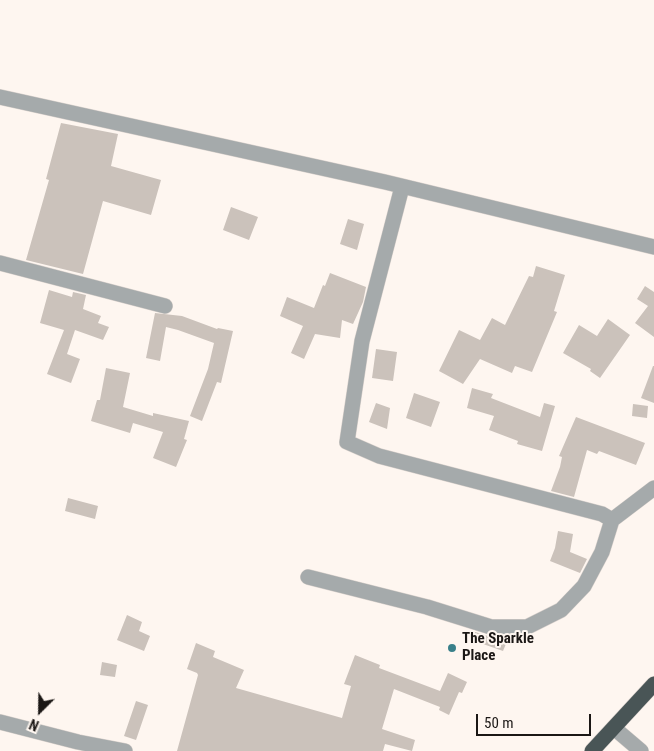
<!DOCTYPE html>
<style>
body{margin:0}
#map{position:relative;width:654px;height:751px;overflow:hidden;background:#fef6f0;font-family:"Roboto Condensed",sans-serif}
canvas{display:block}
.north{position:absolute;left:15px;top:686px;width:50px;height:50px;-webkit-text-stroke:4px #fef6f0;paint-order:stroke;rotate:203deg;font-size:14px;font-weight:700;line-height:20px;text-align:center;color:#1b1715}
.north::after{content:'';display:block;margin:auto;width:18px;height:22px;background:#1b1715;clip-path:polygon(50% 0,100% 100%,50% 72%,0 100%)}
.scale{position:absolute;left:476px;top:714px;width:115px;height:22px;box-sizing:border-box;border:2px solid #1b1715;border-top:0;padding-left:6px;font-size:15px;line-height:18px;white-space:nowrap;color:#1b1715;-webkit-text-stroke:4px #fef6f0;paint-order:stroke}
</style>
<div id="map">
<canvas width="654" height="751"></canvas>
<div class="north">N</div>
<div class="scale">50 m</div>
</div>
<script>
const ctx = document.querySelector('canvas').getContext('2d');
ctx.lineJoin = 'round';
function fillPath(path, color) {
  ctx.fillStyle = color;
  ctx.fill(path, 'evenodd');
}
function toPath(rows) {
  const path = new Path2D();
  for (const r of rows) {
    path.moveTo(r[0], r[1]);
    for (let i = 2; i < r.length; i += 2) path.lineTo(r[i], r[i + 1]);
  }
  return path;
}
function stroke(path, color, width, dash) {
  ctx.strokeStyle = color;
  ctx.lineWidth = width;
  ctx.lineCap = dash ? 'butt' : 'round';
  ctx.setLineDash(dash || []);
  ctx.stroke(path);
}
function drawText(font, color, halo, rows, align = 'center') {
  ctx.font = font + ' "Roboto Condensed",sans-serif';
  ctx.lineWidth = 4;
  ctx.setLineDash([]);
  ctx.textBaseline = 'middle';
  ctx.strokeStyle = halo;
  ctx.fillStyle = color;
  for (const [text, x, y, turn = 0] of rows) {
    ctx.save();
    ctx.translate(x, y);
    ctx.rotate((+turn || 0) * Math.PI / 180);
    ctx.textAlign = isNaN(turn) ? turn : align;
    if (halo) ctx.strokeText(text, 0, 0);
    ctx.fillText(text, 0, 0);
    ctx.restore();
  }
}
fillPath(toPath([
 [61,123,118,134,111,166,161,180,151,215,103,201,83,274,26,260,49,180,46,179],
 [231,207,258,217,249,240,223,230],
 [348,219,364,224,357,250,340,244],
 [536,266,565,275,554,311,557,312,532,372,515,366,512,373,480,359,463,384,439,371,459,330,480,340,492,318,505,325,529,276,533,277],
 [330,273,366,287,363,302,353,324,342,320,340,338,315,334,304,359,291,353,303,326,280,316,287,297,314,308,323,285,325,286],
 [645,286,654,292,654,337,635,323,648,306,637,299],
 [49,290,72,297,73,292,86,295,83,309,101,316,98,323,109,327,103,340,75,330,67,354,80,359,71,383,47,374,64,330,40,323],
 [155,313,182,316,217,329,218,328,233,331,221,383,217,382,202,421,190,416,208,369,214,343,178,330,166,327,160,361,146,358],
 [608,319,630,335,600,378,590,371,591,369,563,353,579,325,597,336],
 [376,349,397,352,393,381,372,378],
 [653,366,654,366,654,403,641,398],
 [106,368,130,373,123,407,153,416,153,413,189,421,184,439,187,440,176,467,153,458,163,432,133,423,130,433,91,421,97,400,100,400],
 [472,388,493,394,491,398,540,417,544,403,555,406,542,451,517,444,518,441,489,430,494,416,467,408],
 [414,393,440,402,431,427,406,418],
 [376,403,390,408,387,429,369,422],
 [633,404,648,406,647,418,632,416],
 [576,417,645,443,636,465,599,451,597,454,587,450,574,497,551,491,560,467,562,457,559,456],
 [68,498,98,506,95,519,65,511],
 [558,531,573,534,570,552,587,559,580,573,550,561,555,548],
 [127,615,142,622,139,631,150,636,144,651,117,640],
 [469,630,488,636,502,636,508,639,503,651,466,638],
 [196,643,215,651,213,657,244,670,236,688,342,718,351,686,344,684,355,655,380,665,379,668,440,691,448,673,467,682,462,693,459,692,449,715,439,710,440,707,394,689,382,729,415,740,412,751,385,744,383,751,177,751,198,675,197,673,187,669],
 [102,662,117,665,115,677,100,675],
 [136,701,148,705,136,740,124,736]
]), '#cbc2bb');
const minor = toPath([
 [0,97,385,182,654,247],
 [402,187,362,341,347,442,379,456,602,514,612,520],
 [0,263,165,306],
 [308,577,427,607,491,627,527,627,561,610,584,586,602,552,612,520,654,488],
 [0,722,78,742,125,751],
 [614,728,641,751]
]);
const highway = toPath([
 [592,751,654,684]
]);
stroke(minor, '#dad2cd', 16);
stroke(highway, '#dad2cd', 16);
stroke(minor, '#a5aaab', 15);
stroke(highway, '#495556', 15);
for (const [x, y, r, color] of [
 [452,648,5,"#39808a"]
]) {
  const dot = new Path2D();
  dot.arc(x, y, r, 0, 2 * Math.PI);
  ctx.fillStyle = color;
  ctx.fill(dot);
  stroke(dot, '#fef6f0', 2);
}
drawText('bold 15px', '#1b1715', '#fef6f0', [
 ["The Sparkle",462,639],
 ["Place",462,656]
], 'left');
</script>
